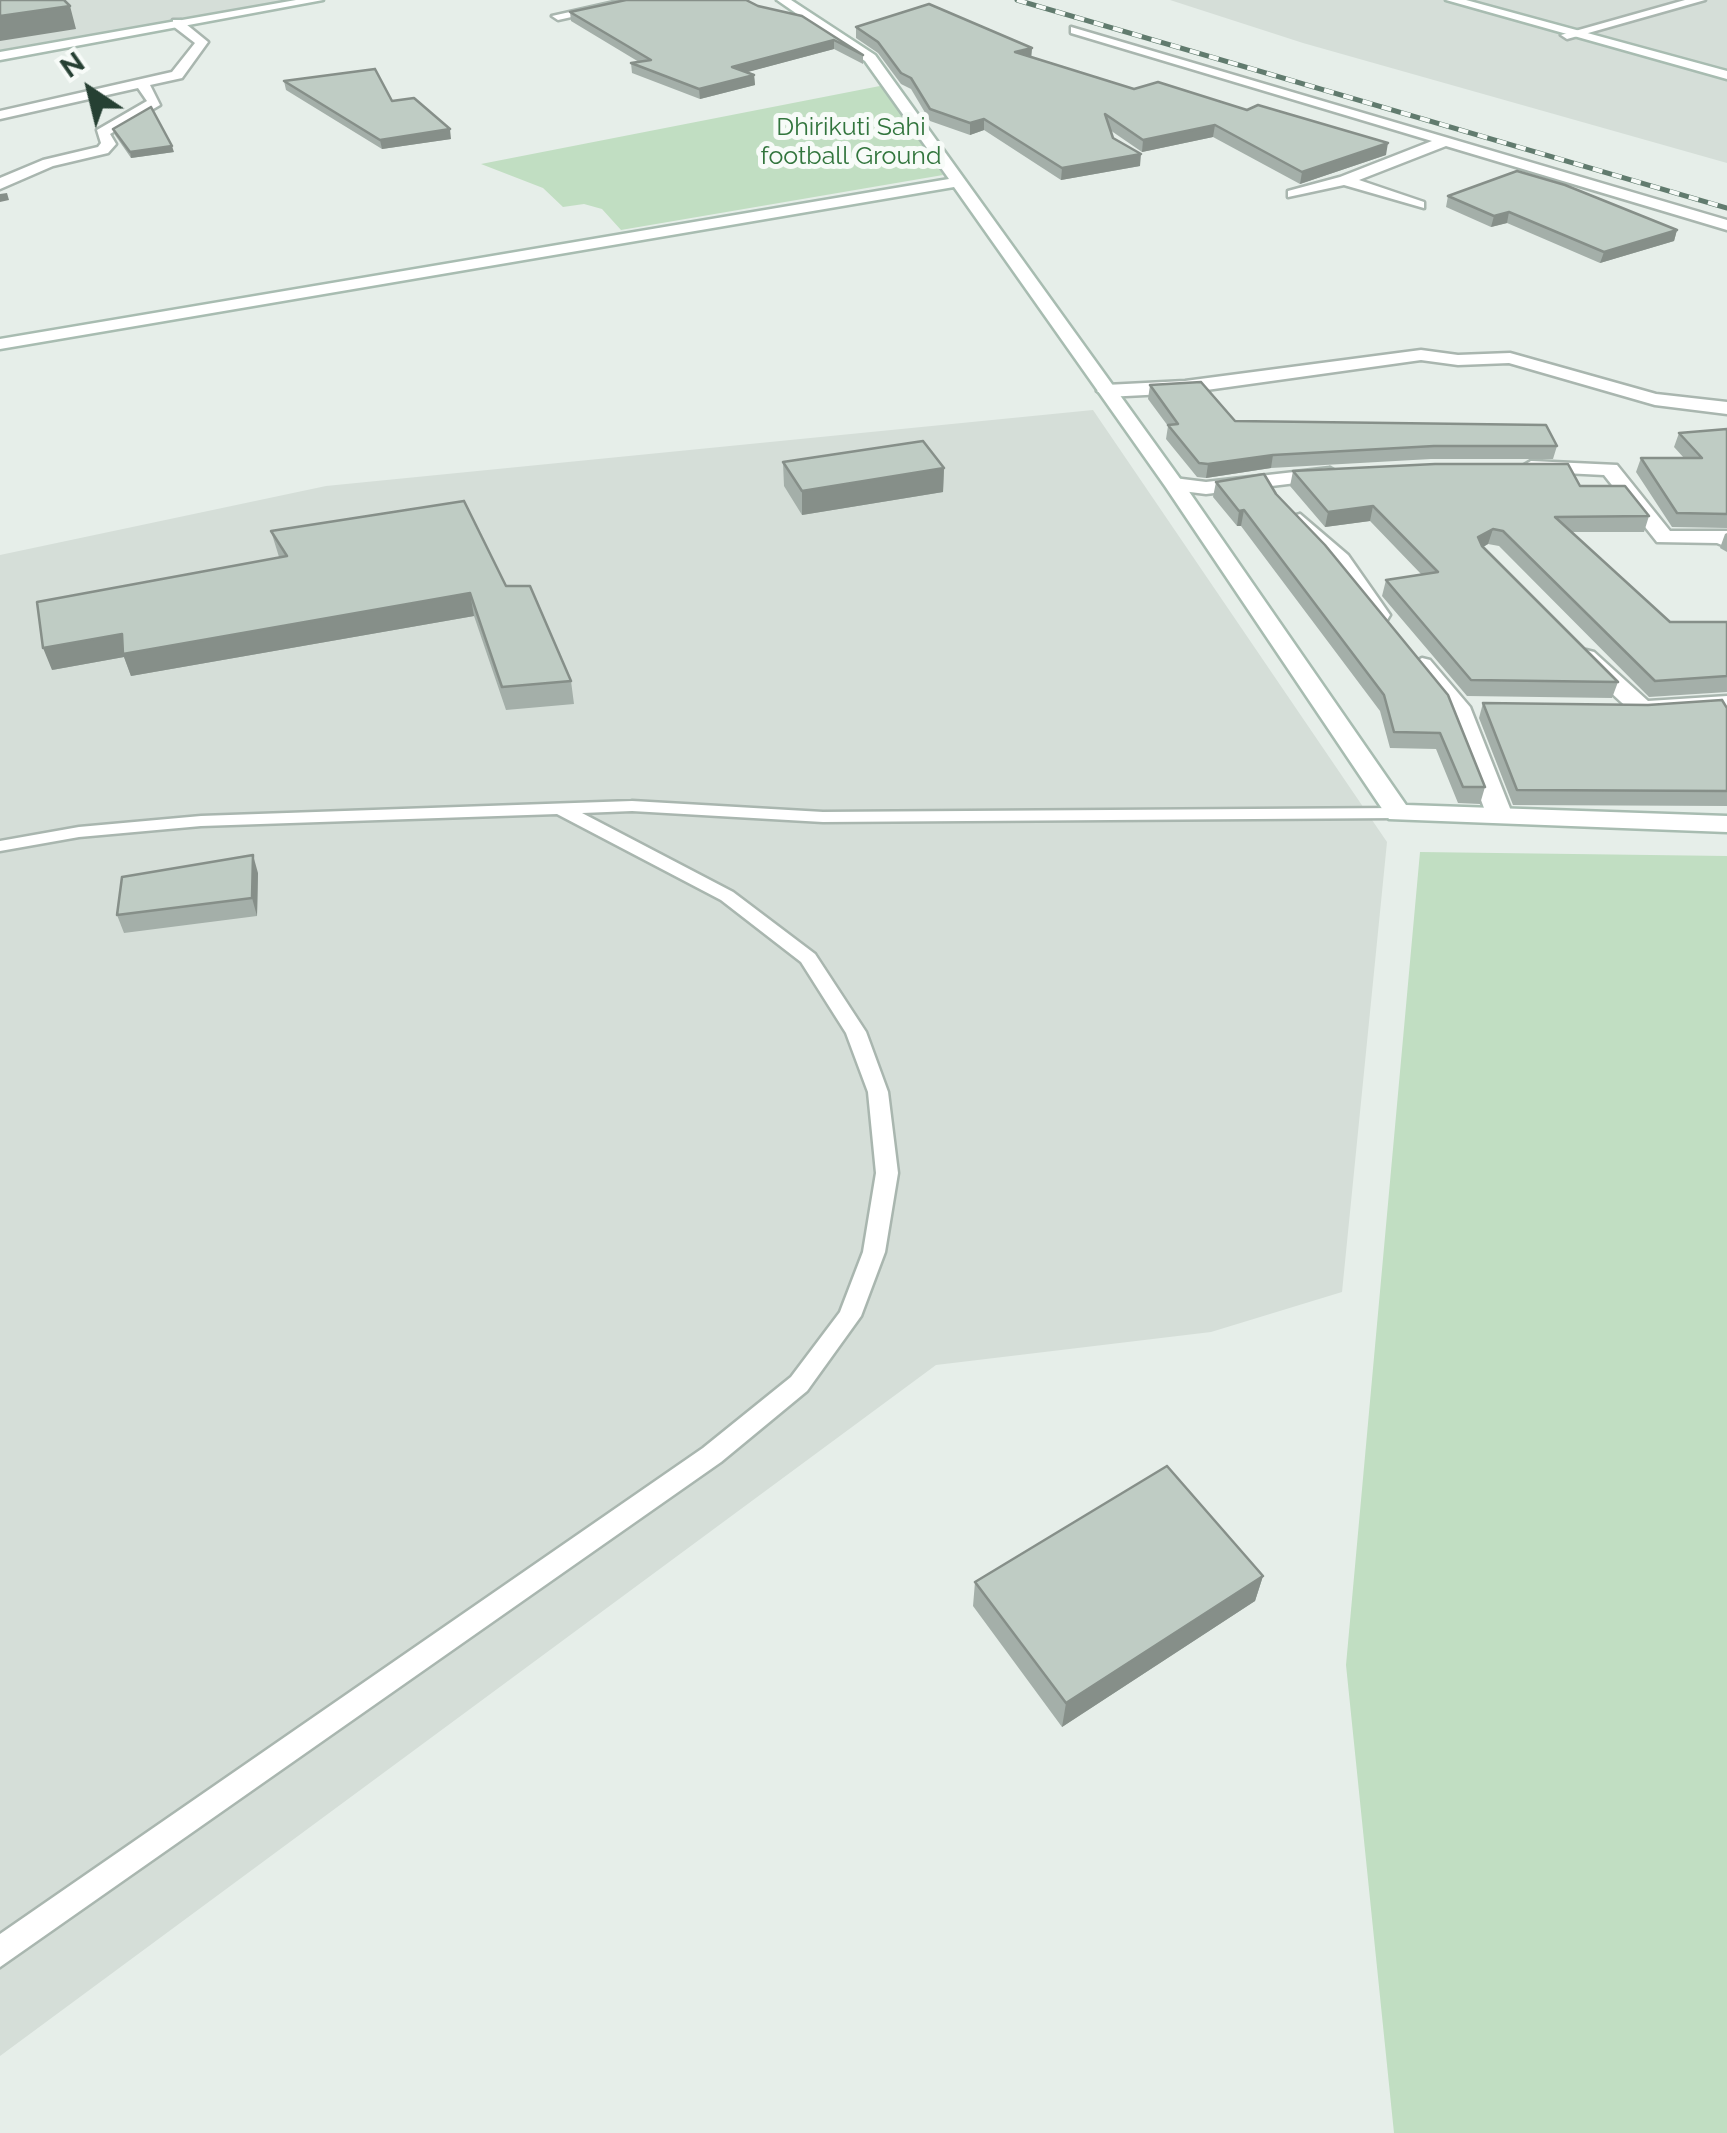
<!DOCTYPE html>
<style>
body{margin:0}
#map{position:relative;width:1727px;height:2133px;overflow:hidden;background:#e6eee9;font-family:Raleway,sans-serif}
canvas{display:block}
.north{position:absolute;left:40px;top:40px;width:100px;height:100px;-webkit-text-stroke:8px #f7fbf8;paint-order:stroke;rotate:325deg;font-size:28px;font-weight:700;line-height:40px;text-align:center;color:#264033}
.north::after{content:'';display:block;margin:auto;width:35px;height:45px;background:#264033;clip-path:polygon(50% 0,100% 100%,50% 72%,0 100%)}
</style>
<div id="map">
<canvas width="1727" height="2133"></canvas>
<div class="north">N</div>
</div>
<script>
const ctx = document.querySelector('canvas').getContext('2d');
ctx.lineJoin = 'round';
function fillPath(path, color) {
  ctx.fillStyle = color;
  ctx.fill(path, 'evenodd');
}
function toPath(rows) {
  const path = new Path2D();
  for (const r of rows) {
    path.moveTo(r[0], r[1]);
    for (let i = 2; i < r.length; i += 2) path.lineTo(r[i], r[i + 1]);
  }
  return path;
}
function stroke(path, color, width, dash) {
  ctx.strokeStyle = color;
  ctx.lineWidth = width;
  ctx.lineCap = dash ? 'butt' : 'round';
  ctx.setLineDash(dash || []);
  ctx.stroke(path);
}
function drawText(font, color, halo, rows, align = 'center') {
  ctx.font = font + ' Raleway,sans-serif';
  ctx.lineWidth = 10;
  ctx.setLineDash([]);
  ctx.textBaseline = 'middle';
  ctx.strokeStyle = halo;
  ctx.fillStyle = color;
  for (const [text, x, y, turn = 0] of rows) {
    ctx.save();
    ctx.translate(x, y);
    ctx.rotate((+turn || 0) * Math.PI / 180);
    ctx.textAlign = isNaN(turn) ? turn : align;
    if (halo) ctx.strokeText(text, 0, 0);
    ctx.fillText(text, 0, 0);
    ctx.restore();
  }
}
fillPath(toPath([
 [0,0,288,0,0,50],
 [1170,0,1727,0,1727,163,1303,43],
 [1093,410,1387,842,1342,1292,1211,1332,936,1365,0,2056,0,555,326,486]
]), '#d5ded8');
fillPath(toPath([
 [885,85,943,175,621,230,602,209,584,204,563,207,543,188,481,164],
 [1420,852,1727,856,1727,2133,1394,2133,1346,1665]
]), '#c1dec2');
const lane = toPath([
 [632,801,823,812,1398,808,1407,813,1398,818,823,822,632,811,582,813,733,892,815,954,866,1032,888,1092,898,1173,885,1252,861,1316,807,1391,721,1462,0,1967,0,1934,703,1448,791,1377,840,1312,863,1252,876,1173,868,1092,846,1033,801,962,721,900,557,814,201,826,79,837,0,851,0,841,79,827,201,816,632,801]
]);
const street = toPath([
 [623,0,648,0,558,20,552,16,623,0],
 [1685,0,1705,0,1567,39,1561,35,1685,0],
 [173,20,181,20,208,42,182,78,150,85,160,105,110,134,116,144,108,153,53,166,0,189,0,178,43,160,98,147,101,143,97,130,147,101,138,88,0,119,0,111,172,72,195,43,173,26,173,20],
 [1071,27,1727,220,1727,230,1446,146,1359,180,1424,202,1424,208,1344,185,1288,197,1288,191,1340,177,1432,141,1071,33,1071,27],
 [1421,350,1458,355,1510,353,1656,394,1727,402,1727,414,1655,405,1509,363,1458,365,1421,360,1185,393,1106,397,1097,391,1106,385,1185,381,1421,350],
 [1531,461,1617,465,1670,531,1727,531,1727,547,1717,543,1657,542,1604,475,1524,471,1521,467,1531,461],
 [1330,468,1340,474,1337,478,1206,494,1174,490,1164,484,1174,478,1206,482,1330,468],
 [1300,514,1348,555,1390,615,1387,620,1371,620,1332,565,1293,524,1293,516,1300,514],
 [1586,650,1594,652,1648,701,1727,696,1727,710,1634,714,1578,662,1578,652,1586,650],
 [1422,658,1430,660,1470,707,1513,816,1509,822,1491,822,1487,816,1447,709,1410,665,1422,658]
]);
const secondary = toPath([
 [296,0,323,0,0,60,0,52,296,0],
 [777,0,791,0,875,55,1181,480,1406,805,1727,816,1727,832,1389,819,1165,486,954,187,0,349,0,339,949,179,865,61,777,0],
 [1446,0,1466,0,1727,71,1727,79,1446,0]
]);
stroke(lane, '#a9b6af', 5);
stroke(street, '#a9b6af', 5);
stroke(secondary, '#a8bcb1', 5);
fillPath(lane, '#fff');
fillPath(street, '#fff');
fillPath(secondary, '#fff');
const rail = toPath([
 [1017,0,1727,208]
]);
stroke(rail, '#617b6e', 5);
stroke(rail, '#f7fbf8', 4, [10]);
fillPath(toPath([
 [570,12,802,16,863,55,863,64,834,49,747,72,754,75,755,85,700,99,632,73,631,63,639,62,571,21],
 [856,27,1032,48,1031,57,1134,89,1386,155,1300,184,1213,137,1142,152,1110,130,1113,138,1140,166,1061,180,984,130,970,135,930,121,911,89,901,84,878,53,856,38],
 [284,81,392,101,451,139,382,149,286,90],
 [113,129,174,152,131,158,115,135],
 [1448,196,1677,230,1674,241,1600,263,1507,223,1491,227,1446,207],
 [1150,385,1235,421,1557,446,1553,459,1431,459,1271,468,1206,478,1197,477,1166,439,1168,426,1148,399],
 [1727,429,1727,528,1672,527,1636,472,1641,458,1684,458,1674,447,1679,433],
 [783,462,944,468,943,492,802,515,784,486],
 [1293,471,1580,486,1649,516,1644,532,1572,532,1670,622,1727,622,1727,692,1649,697,1499,546,1488,544,1483,547,1618,682,1612,698,1467,696,1382,596,1386,580,1421,574,1370,521,1325,527,1290,486],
 [1216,482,1276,494,1485,787,1480,804,1458,803,1436,749,1390,748,1380,711,1241,526,1237,526,1213,497],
 [271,531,506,586,571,681,574,704,506,710,474,616,131,676,124,657,52,670,279,557],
 [1727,533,1727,552,1720,548,1725,534],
 [1483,703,1727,708,1727,806,1513,805,1479,718],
 [258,873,257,916,124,933,117,915],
 [1263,1576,1255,1601,1062,1727,973,1606,975,1582]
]), '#a4afa9');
fillPath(toPath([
 [70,6,76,29,0,41,0,16],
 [834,40,834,49,733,76,732,67],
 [1032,48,1031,59,1015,52],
 [754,75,755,85,700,99,699,89],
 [984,119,984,130,970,135,970,123],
 [1215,125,1213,137,1142,152,1143,140],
 [450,129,451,139,382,149,380,140],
 [1388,143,1386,155,1300,184,1302,172],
 [172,146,174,152,131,158,130,152],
 [1141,154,1140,166,1061,180,1062,168],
 [7,193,9,200,0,202,0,194],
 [1509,212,1507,223,1491,227,1494,216],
 [1677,230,1674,241,1600,263,1604,252],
 [1273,455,1271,468,1206,478,1208,464],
 [944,468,943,492,802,515,802,491],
 [1373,506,1370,521,1325,527,1328,512],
 [1244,510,1241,526,1237,526,1239,511],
 [1493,529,1488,544,1473,553,1478,537],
 [470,593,474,616,131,676,124,657,52,670,43,648,122,634],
 [253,855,258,873,257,916,252,898],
 [1263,1576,1255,1601,1062,1727,1066,1703]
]), '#868f89');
const building = toPath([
 [0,0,64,0,70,6,0,16,0,0],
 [626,0,746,0,758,6,802,16,863,55,834,40,732,67,754,75,699,89,631,63,651,60,570,12,626,0],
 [929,4,1032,48,1015,52,1134,89,1158,82,1247,110,1258,105,1388,143,1302,172,1215,125,1143,140,1105,114,1113,138,1141,154,1062,168,984,119,970,123,930,109,911,78,901,73,878,42,856,27,929,4],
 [375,69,392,101,414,98,450,129,380,140,284,81,375,69],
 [151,107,172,146,130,152,113,129,151,107],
 [1517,171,1565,185,1677,230,1604,252,1509,212,1494,216,1448,196,1517,171],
 [1201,382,1235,421,1546,425,1557,446,1434,446,1273,455,1208,464,1199,463,1168,425,1178,424,1150,385,1201,382],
 [1727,429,1727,514,1677,513,1641,458,1702,458,1679,433,1727,429],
 [923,441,944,468,802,491,783,462,923,441],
 [1435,464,1568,464,1580,486,1625,486,1649,516,1555,517,1670,622,1727,622,1727,676,1655,681,1503,531,1493,529,1478,537,1482,546,1618,682,1471,680,1386,580,1438,572,1373,506,1328,512,1293,471,1435,464],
 [1264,474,1276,494,1325,545,1448,695,1485,787,1463,787,1440,733,1394,732,1384,695,1244,510,1239,511,1216,482,1264,474],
 [464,501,506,586,530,586,571,681,502,687,470,593,123,654,122,634,43,648,37,602,287,556,271,531,464,501],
 [1722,700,1727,708,1727,791,1517,790,1483,703,1648,705,1722,700],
 [253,855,252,898,117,915,122,877,253,855],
 [1167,1466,1263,1576,1066,1703,975,1582,1167,1466]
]);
fillPath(building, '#bfccc4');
stroke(building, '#868f89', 2.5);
drawText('25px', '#32753d', '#f7fbf8', [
 ["Dhirikuti Sahi",851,127],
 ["football Ground",851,156]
]);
</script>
